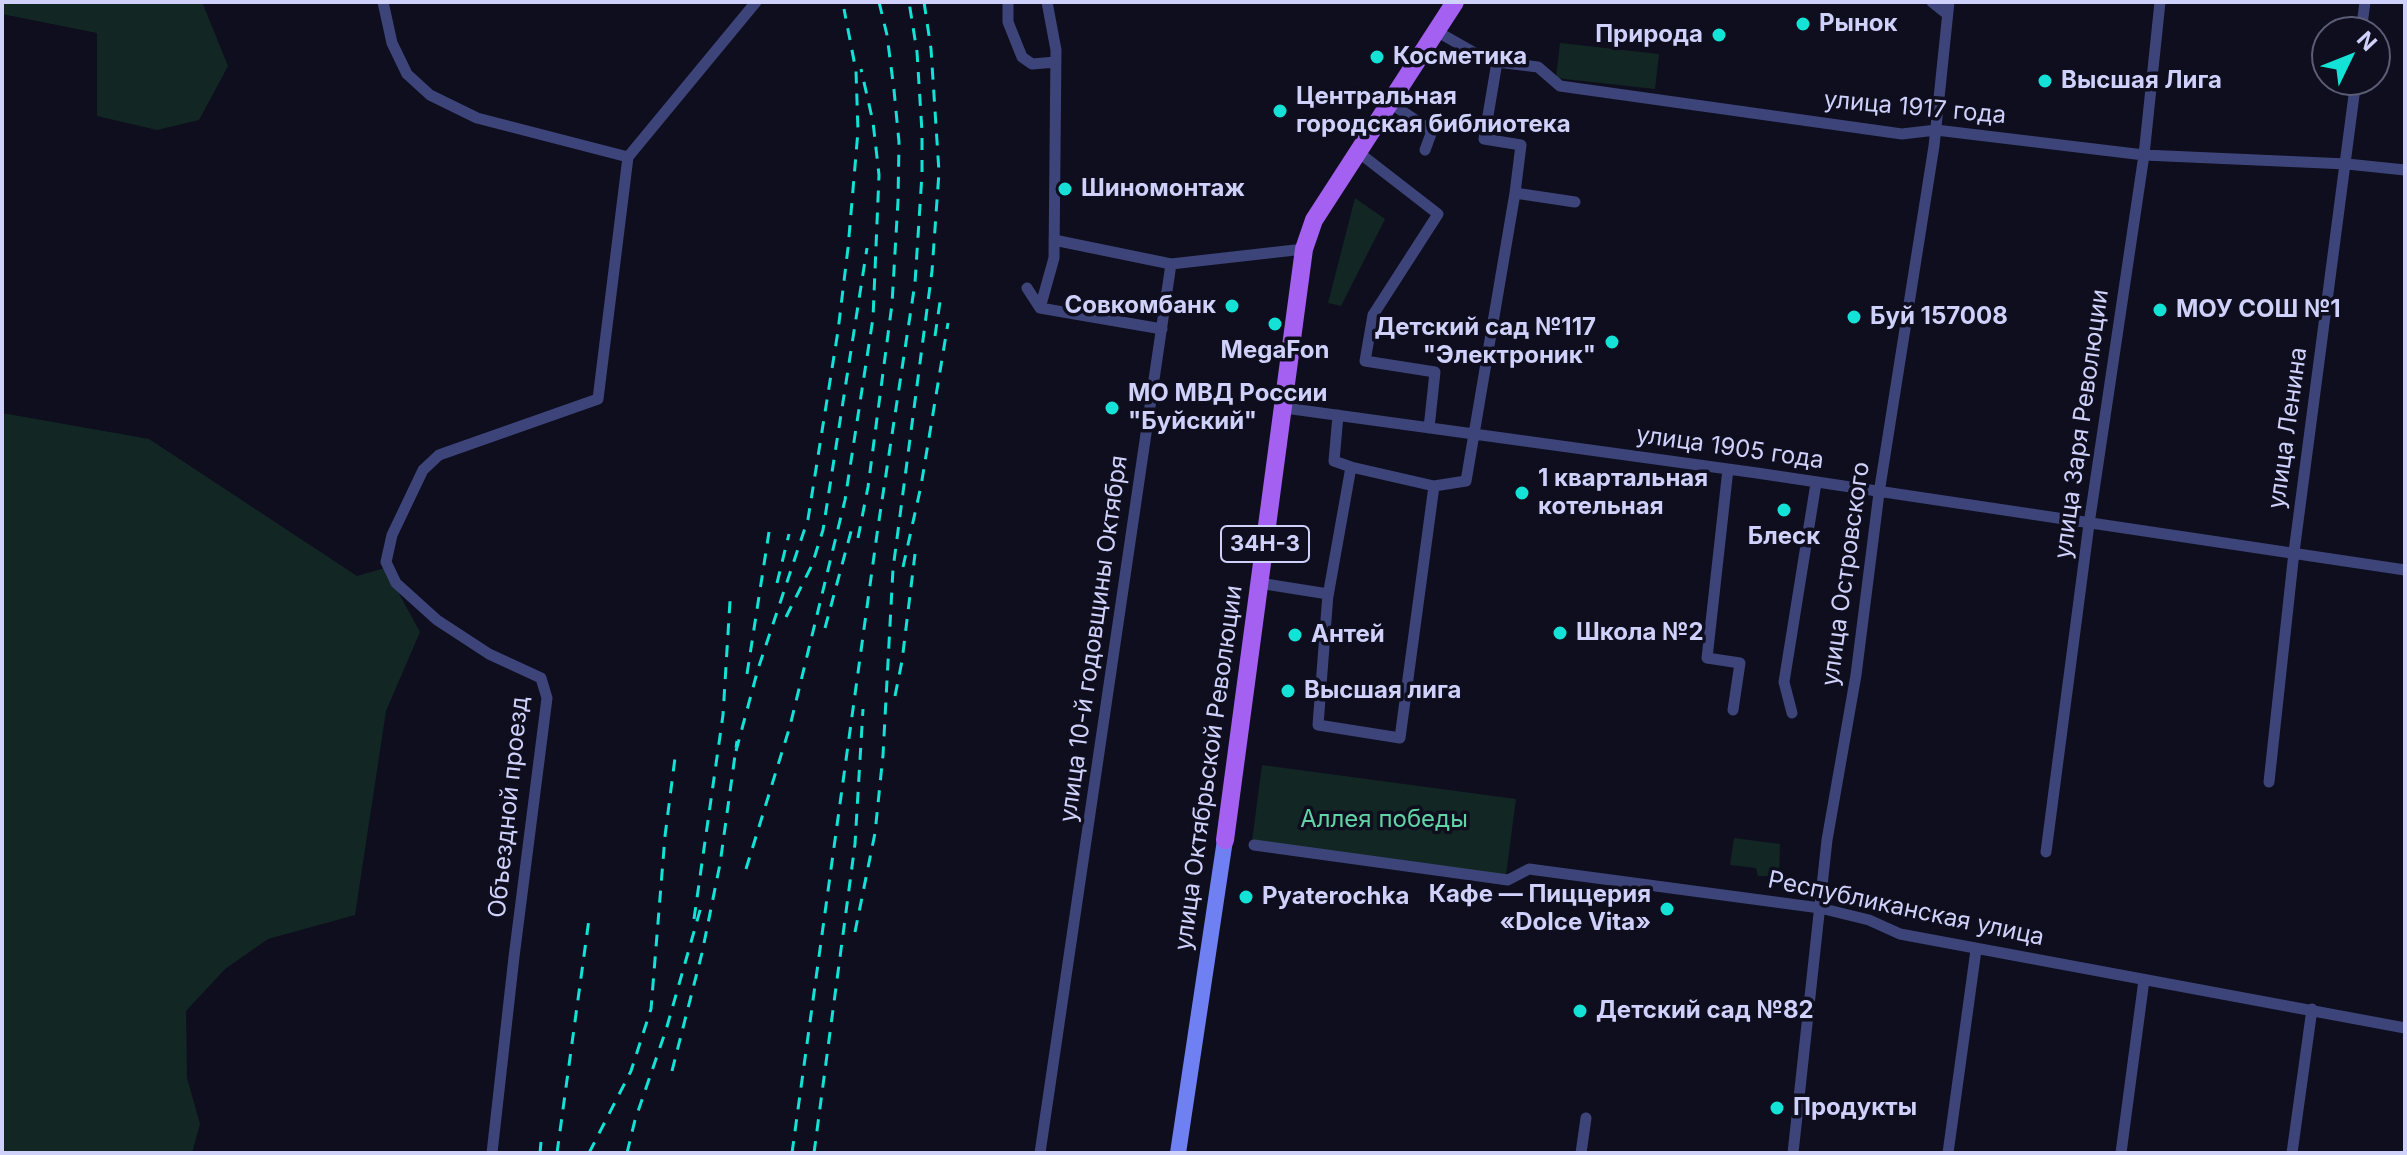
<!DOCTYPE html>
<meta charset="utf-8">
<style>
body{margin:0}
#map{position:relative;width:2407px;height:1155px;overflow:hidden;background:#0e0e1e;font-family:Inter,sans-serif}
canvas{display:block}
.frame{position:absolute;inset:0;border:4px solid #cfd1fb;pointer-events:none}
.north{position:absolute;left:2311px;top:16px;width:80px;height:80px;box-sizing:border-box;background:#0e0e1e;border:2px solid #5b5c76;border-radius:50%;rotate:47deg;font-size:22px;font-weight:700;line-height:32px;text-align:center;color:#cfd1fb}
.north::after{content:'';display:block;margin:auto;width:28px;height:36px;background:#14e2d6;clip-path:polygon(50% 0,100% 100%,50% 72%,0 100%)}
</style>
<div id="map">
<canvas width="2407" height="1155"></canvas>
<div class="frame"></div>
<div class="north">N</div>
</div>
<script>
const ctx = document.querySelector('canvas').getContext('2d');
ctx.lineJoin = 'round';
function fillPath(path, color) {
  ctx.fillStyle = color;
  ctx.fill(path, 'evenodd');
}
function toPath(rows) {
  const path = new Path2D();
  for (const r of rows) {
    path.moveTo(r[0], r[1]);
    for (let i = 2; i < r.length; i += 2) path.lineTo(r[i], r[i + 1]);
  }
  return path;
}
function stroke(path, color, width, dash) {
  ctx.strokeStyle = color;
  ctx.lineWidth = width;
  ctx.lineCap = dash ? 'butt' : 'round';
  ctx.setLineDash(dash || []);
  ctx.stroke(path);
}
function drawText(font, color, halo, rows, align = 'center') {
  ctx.font = font + ' Inter,sans-serif';
  ctx.lineWidth = 7;
  ctx.setLineDash([]);
  ctx.textBaseline = 'middle';
  ctx.strokeStyle = halo;
  ctx.fillStyle = color;
  for (const [text, x, y, turn = 0] of rows) {
    ctx.save();
    ctx.translate(x, y);
    ctx.rotate((+turn || 0) * Math.PI / 180);
    ctx.textAlign = isNaN(turn) ? turn : align;
    if (halo) ctx.strokeText(text, 0, 0);
    ctx.fillText(text, 0, 0);
    ctx.restore();
  }
}
fillPath(toPath([
 [2,2,202,2,228,66,199,120,157,130,97,116,97,33,2,14],
 [1560,43,1659,54,1655,89,1556,78],
 [1355,198,1385,219,1341,306,1328,303],
 [2,413,149,439,357,576,385,568,420,632,386,711,355,915,268,939,225,969,186,1011,187,1078,200,1124,192,1153,2,1153],
 [1262,765,1516,799,1506,875,1252,841],
 [1734,838,1780,844,1779,876,1758,876,1756,868,1730,865]
]), '#122723');
stroke(toPath([
 [383,2,392,43,407,74,430,95,477,118,628,157],
 [1008,2,1008,22,1022,57,1032,64,1056,62],
 [1932,2,1947,14],
 [1436,31,1489,61,1538,67,1560,86,1902,134,1936,130,2144,155,2347,164,2405,170],
 [2361,32,2365,2],
 [1390,103,1432,131,1425,150],
 [1358,152,1438,214,1373,315,1365,361,1435,372,1429,428],
 [1515,193,1575,202],
 [1054,240,1171,264,1304,249],
 [1027,288,1040,308,1162,329],
 [1040,308,1054,258,1056,50,1047,2],
 [1285,408,1757,473,2405,570],
 [1351,467,1434,486],
 [1728,469,1707,658,1740,663,1733,710],
 [1259,583,1328,594,1318,725,1400,738,1434,486,1466,481,1515,193,1521,145,1484,139,1497,62],
 [1328,596,1351,467,1334,461,1338,415],
 [1792,713,1784,682,1816,483],
 [2269,782,2294,552,2356,80],
 [1254,845,1508,880,1529,869,1820,908,1869,920,1900,934,2405,1028],
 [2046,852,2089,524,2144,155,2160,2],
 [492,1153,514,957,547,698,541,678,489,654,437,620,396,583,386,562,392,535,423,470,439,455,598,399,628,157,756,2],
 [1040,1153,1171,264],
 [1581,1153,1586,1118],
 [1793,1153,1827,840,1856,675,1879,493,1934,146,1949,2],
 [1948,1153,1976,950],
 [2121,1153,2144,980],
 [2292,1153,2312,1009]
]), '#3d4479', 11);
stroke(toPath([
 [1178,1153,1225,840]
]), '#6f80f2', 16);
stroke(toPath([
 [1225,840,1304,249,1314,220,1455,2]
]), '#a460f1', 18);
stroke(toPath([
 [935,336,941,295],
 [858,538,868,487,892,304,898,201,899,142,894,90,887,35,879,2],
 [903,567,921,486,948,323],
 [777,583,789,534],
 [786,617,812,565,823,530,867,248],
 [825,628,853,524],
 [747,674,769,532],
 [895,696,902,661,915,554],
 [736,751,758,669,808,519,838,331,848,248,858,131,856,71,844,9],
 [746,869,790,726,845,500,873,318,879,175,873,122,861,69],
 [694,919,723,715,730,601],
 [855,932,875,833,883,755,893,569,932,271,939,172,931,49,924,2],
 [672,1071,702,953,720,864,737,741],
 [540,1153,541,1142],
 [557,1153,589,919],
 [589,1153,631,1071,651,1009,665,836,676,750],
 [627,1153,635,1120,666,1030,701,907],
 [792,1153,878,527,915,283,922,174,922,132,917,52,909,2],
 [814,1153,855,844,863,709]
]), '#14e2d6', 3, [12, 10]);
for (const [x, y, r, color] of [
 [1803,24,8,"#14e2d6"],
 [1719,35,8,"#14e2d6"],
 [1377,57,8,"#14e2d6"],
 [2045,81,8,"#14e2d6"],
 [1280,111,8,"#14e2d6"],
 [1065,189,8,"#14e2d6"],
 [1232,306,8,"#14e2d6"],
 [2160,310,8,"#14e2d6"],
 [1854,317,8,"#14e2d6"],
 [1275,324,8,"#14e2d6"],
 [1612,342,8,"#14e2d6"],
 [1112,408,8,"#14e2d6"],
 [1522,493,8,"#14e2d6"],
 [1784,510,8,"#14e2d6"],
 [1560,633,8,"#14e2d6"],
 [1295,635,8,"#14e2d6"],
 [1288,691,8,"#14e2d6"],
 [1246,897,8,"#14e2d6"],
 [1667,909,8,"#14e2d6"],
 [1580,1011,8,"#14e2d6"],
 [1777,1108,8,"#14e2d6"]
]) {
  const dot = new Path2D();
  dot.arc(x, y, r, 0, 2 * Math.PI);
  ctx.fillStyle = color;
  ctx.fill(dot);
  stroke(dot, '#0e0e1e', 3);
}
for (const [x, y, w] of [
 [1265,544,88]
]) {
  const box = new Path2D();
  box.roundRect(x - w / 2, y - 18, w, 36, 6);
  ctx.fillStyle = '#0e0e1e';
  ctx.fill(box);
  stroke(box, '#cfd1fb', 2);
}
drawText('bold 22px', '#cfd1fb', null, [
 ["34Н-3",1265,544]
]);
drawText('bold 24px', '#cfd1fb', '#0e0e1e', [
 ["Рынок",1819,24],
 ["Природа",1703,35,"right"],
 ["Косметика",1393,57],
 ["Высшая Лига",2061,81],
 ["Центральная",1296,97],
 ["городская библиотека",1296,125],
 ["Шиномонтаж",1081,189],
 ["Совкомбанк",1216,306,"right"],
 ["МОУ СОШ №1",2176,310],
 ["Буй 157008",1870,317],
 ["Детский сад №117",1596,328,"right"],
 ["\"Электроник\"",1596,356,"right"],
 ["MegaFon",1275,351,"center"],
 ["МО МВД России",1128,394],
 ["\"Буйский\"",1128,422],
 ["1 квартальная",1538,479],
 ["котельная",1538,507],
 ["Блеск",1784,537,"center"],
 ["Школа №2",1576,633],
 ["Антей",1311,635],
 ["Высшая лига",1304,691],
 ["Кафе — Пиццерия",1651,895,"right"],
 ["«Dolce Vita»",1651,923,"right"],
 ["Pyaterochka",1262,897],
 ["Детский сад №82",1596,1011],
 ["Продукты",1793,1108]
], 'left');
drawText('24px', '#cfd1fb', '#0e0e1e', [
 ["улица 1917 года",1915,108,5],
 ["улица Заря Революции",2082,424,-82],
 ["улица Ленина",2288,428,-82],
 ["улица 1905 года",1730,448,8],
 ["улица Островского",1846,574,-82],
 ["улица 10-й годовщины Октября",1094,639,-82],
 ["улица Октябрьской Революции",1209,768,-82],
 ["Объездной проезд",509,807,-84],
 ["Республиканская улица",1906,909,12]
]);
drawText('24px', '#62d3a5', '#0e0e1e', [
 ["Аллея победы",1384,820]
]);
</script>
